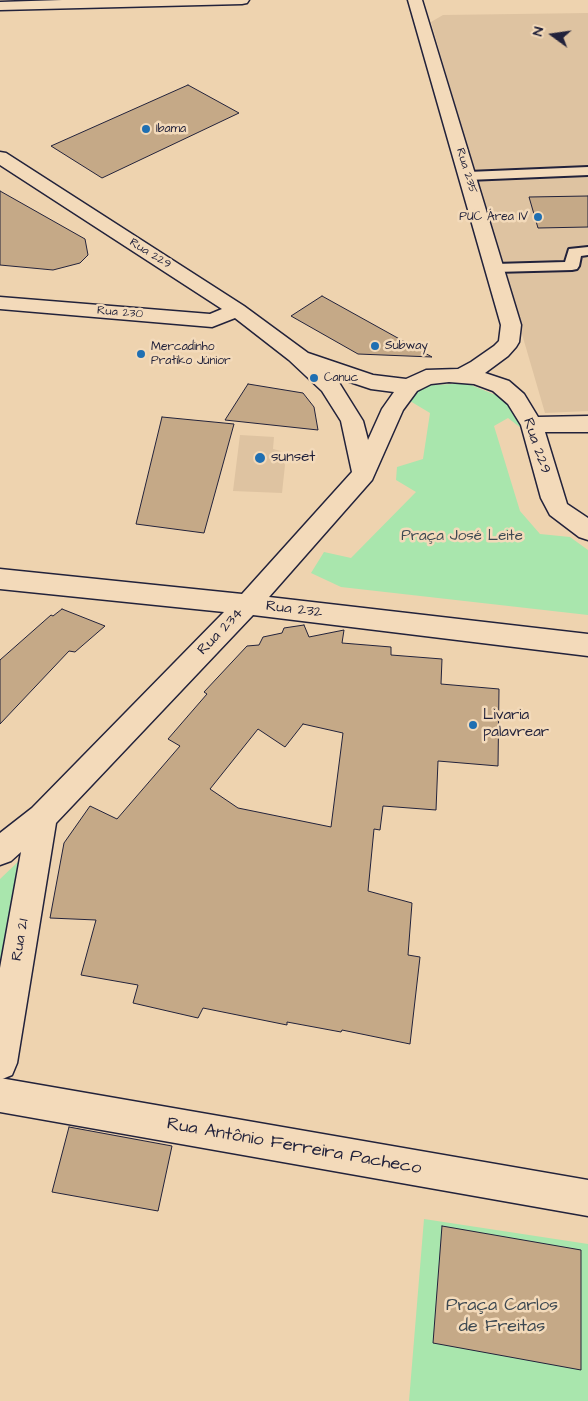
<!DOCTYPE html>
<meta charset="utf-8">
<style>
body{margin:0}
#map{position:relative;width:588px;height:1401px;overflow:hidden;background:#eed3af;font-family:"Architects Daughter",sans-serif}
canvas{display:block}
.north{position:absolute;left:528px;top:10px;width:50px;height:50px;-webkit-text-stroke:4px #f3daba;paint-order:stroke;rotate:284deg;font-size:14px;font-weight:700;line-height:20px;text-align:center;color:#22223b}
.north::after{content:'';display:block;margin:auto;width:18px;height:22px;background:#22223b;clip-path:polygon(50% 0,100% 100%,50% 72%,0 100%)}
</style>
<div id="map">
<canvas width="588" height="1401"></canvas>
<div class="north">N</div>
</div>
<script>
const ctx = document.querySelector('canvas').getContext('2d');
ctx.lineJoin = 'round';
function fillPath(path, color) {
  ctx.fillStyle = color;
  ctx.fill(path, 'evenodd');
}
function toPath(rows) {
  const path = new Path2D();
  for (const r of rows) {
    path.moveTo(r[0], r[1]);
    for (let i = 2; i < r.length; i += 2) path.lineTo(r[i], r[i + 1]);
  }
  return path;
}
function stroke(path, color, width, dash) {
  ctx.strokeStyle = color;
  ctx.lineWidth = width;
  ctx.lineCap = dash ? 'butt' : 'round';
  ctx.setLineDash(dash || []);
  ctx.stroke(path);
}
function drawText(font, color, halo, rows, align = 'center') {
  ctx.font = font + ' "Architects Daughter",sans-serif';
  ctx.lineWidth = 5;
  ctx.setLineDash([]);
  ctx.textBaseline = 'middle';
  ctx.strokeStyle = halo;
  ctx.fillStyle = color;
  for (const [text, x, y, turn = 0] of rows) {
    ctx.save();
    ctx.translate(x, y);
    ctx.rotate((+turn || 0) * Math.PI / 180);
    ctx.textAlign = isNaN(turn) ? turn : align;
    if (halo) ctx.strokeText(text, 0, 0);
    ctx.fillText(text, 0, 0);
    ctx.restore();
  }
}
fillPath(toPath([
 [588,13,588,411,545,413,431,22,443,15],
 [240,435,274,437,273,449,281,451,285,465,282,493,233,491]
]), '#dec3a1');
fillPath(toPath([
 [466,383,503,398,520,418,521,428,508,418,494,426,520,511,540,534,570,537,588,550,588,615,341,587,311,573,324,552,351,558,416,492,396,480,397,467,423,459,430,413,410,401,421,386],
 [22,858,0,1025,0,879],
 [424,1219,588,1244,588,1401,409,1401]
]), '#a9e6ad');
const building = toPath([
 [188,85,239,113,102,178,51,146,188,85],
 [0,191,85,239,88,255,80,263,53,270,0,265,0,191],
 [588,196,588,227,538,228,529,197,588,196],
 [322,296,432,357,358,354,291,316,322,296],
 [248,384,303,393,314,407,318,430,225,420,248,384],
 [162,417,234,424,204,533,136,524,162,417],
 [62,609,105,626,75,652,69,651,0,724,0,660,51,615,53,616,62,609],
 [304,625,309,637,344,630,342,643,391,647,391,655,442,659,441,684,499,689,498,766,438,761,436,810,383,806,380,830,374,829,368,891,412,903,408,955,420,957,410,1044,342,1030,341,1032,287,1022,287,1025,203,1008,198,1018,133,1003,138,985,81,975,96,920,50,918,64,843,90,806,117,819,180,746,168,739,207,694,204,692,247,646,259,645,263,637,282,633,284,628,304,625],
 [303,724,343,733,331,827,238,808,210,789,258,729,285,747,303,724],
 [69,1127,172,1146,158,1211,52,1192,69,1127],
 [442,1226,581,1250,581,1370,433,1343,442,1226]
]);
fillPath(building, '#c5a987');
stroke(building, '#22223b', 1);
const lane = toPath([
 [588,167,588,175,468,180,461,176,468,172,588,167],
 [588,247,588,255,581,256,579,266,577,269,572,270,495,272,490,271,488,268,490,265,495,264,565,262,569,249,588,247]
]);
const street = toPath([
 [408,0,422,0,521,325,519,342,516,347,508,356,485,373,509,381,524,394,538,417,588,416,588,432,545,432,567,504,588,518,588,540,579,537,550,515,541,498,521,425,508,404,493,391,474,384,449,382,431,384,417,391,403,410,372,480,269,597,588,634,588,656,253,615,56,823,17,1063,12,1075,0,1080,0,968,21,852,11,861,0,865,0,833,32,808,224,612,0,589,0,569,242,594,352,472,341,421,322,391,289,360,235,318,212,327,0,309,0,297,210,314,222,309,0,165,0,152,6,153,244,306,308,353,373,375,406,379,426,370,458,369,471,362,494,346,499,341,501,325,408,0],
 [332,376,371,389,394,392,382,409,368,440,363,421,338,381,332,376]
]);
const secondary = toPath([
 [62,0,249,0,247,3,242,4,0,10,0,2,62,0],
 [0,1078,588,1180,588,1216,0,1112,0,1078]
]);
stroke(lane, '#22223b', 4);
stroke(street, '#22223b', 3);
stroke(secondary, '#22223b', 3);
fillPath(lane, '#f3daba');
fillPath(street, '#f3daba');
fillPath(secondary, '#f3daba');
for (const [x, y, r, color] of [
 [146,129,5,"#1f6fb2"],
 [538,217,5,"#1f6fb2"],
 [375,346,5,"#1f6fb2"],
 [141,354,5,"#1f6fb2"],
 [314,378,5,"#1f6fb2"],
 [260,458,6,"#1f6fb2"],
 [473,725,5,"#1f6fb2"]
]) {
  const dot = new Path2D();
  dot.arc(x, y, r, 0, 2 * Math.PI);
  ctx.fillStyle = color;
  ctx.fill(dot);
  stroke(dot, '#f3daba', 2);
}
drawText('12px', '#22223b', '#f3daba', [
 ["Ibama",156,129],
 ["PUC Área IV",528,217,"right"],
 ["Subway",385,346],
 ["Mercadinho",151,347],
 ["Pratiko Júnior",151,361],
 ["Canuc",324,378]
], 'left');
drawText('12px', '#22223b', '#f3daba', [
 ["Rua 235",466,171,73],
 ["Rua 229",150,254,32],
 ["Rua 230",120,313,5]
]);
drawText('15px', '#22223b', '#f3daba', [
 ["Rua 229",536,446,71],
 ["Rua 232",294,610,7],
 ["Rua 234",221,632,-46],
 ["Rua 21",21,940,-80]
]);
drawText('15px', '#22223b', '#f3daba', [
 ["sunset",271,458],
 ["Livaria",483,716],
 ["palavrear",483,733]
], 'left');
drawText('15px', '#3d4952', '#f3daba', [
 ["Praça José Leite",462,537]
]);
drawText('18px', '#22223b', '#f3daba', [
 ["Rua Antônio Ferreira Pacheco",294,1147,10]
]);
drawText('18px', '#3d4952', '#f3daba', [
 ["Praça Carlos",502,1306],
 ["de Freitas",502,1327]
]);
</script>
